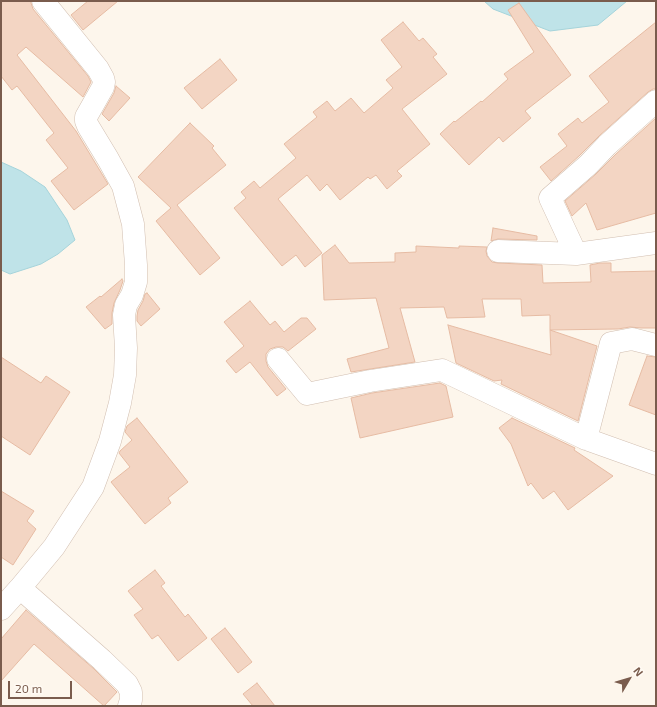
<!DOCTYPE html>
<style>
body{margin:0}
#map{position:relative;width:657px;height:707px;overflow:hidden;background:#fdf6ec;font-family:"Exo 2",sans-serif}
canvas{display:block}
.frame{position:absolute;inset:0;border:2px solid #7a5c4d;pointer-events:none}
.north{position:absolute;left:609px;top:659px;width:40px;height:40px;-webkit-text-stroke:3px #fffaf3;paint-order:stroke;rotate:52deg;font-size:11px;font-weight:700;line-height:16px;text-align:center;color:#7a5c4d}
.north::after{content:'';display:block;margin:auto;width:14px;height:18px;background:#7a5c4d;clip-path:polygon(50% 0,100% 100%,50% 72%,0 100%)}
.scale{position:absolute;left:8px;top:681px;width:64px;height:18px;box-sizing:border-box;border:2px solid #7a5c4d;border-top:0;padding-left:5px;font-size:12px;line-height:14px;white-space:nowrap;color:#7a5c4d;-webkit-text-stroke:3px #fffaf3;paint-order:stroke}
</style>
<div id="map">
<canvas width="657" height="707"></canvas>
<div class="frame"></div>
<div class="north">N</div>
<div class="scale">20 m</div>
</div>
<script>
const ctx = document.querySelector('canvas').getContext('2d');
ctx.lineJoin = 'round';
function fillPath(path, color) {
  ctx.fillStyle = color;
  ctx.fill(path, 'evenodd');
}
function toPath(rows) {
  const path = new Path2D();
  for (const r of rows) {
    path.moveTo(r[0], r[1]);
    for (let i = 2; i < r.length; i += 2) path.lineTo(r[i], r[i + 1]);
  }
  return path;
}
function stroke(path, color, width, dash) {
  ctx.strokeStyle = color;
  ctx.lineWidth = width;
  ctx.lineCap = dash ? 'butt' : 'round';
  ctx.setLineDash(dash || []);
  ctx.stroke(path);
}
const water = toPath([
 [484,1,627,1,598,25,550,31,493,9,484,1],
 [1,162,21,171,45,187,67,220,75,240,58,254,41,264,10,274,1,270,1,162]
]);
fillPath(water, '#bfe3e8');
stroke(water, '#a5d3da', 1);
const building = toPath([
 [1,1,31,1,31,3,33,9,88,76,91,82,83,97,26,47,17,55,76,131,108,184,74,210,51,181,68,168,46,140,54,133,17,86,12,90,1,76,1,1],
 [88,1,118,1,83,30,71,15,88,1],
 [519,3,571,75,525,111,531,118,503,142,499,137,469,165,440,134,454,121,455,122,481,101,482,102,508,79,504,74,534,52,508,10,519,3],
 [403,22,419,41,423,38,437,54,433,57,447,74,402,109,430,144,397,171,402,176,387,189,376,175,370,179,368,177,340,200,327,184,320,191,307,175,278,199,322,253,305,267,296,255,282,266,234,208,246,198,241,192,254,181,260,188,296,158,284,144,317,117,313,112,327,101,335,111,351,98,364,113,393,88,386,80,402,67,381,40,403,22],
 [656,22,656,89,653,89,648,92,599,136,579,156,551,181,540,167,567,146,558,134,578,118,582,123,609,102,589,76,656,22],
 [220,59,237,80,202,109,184,88,220,59],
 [116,86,130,98,109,121,102,114,114,93,116,86],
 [656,118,656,213,597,230,586,203,572,216,565,201,596,174,616,154,656,118],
 [190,123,214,146,212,148,226,165,177,205,220,258,200,275,156,221,171,208,138,177,190,123],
 [493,228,537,236,537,240,498,239,491,241,493,228],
 [335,245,349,263,395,262,395,253,416,252,416,246,459,248,459,246,487,247,486,251,487,256,492,262,498,263,542,265,543,283,591,282,590,265,600,263,611,263,611,272,656,271,656,328,641,328,630,327,618,329,550,330,550,315,522,316,521,299,482,299,485,317,447,318,444,307,400,308,415,362,351,372,347,359,389,348,376,298,324,300,322,255,335,245],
 [122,279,123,281,120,290,114,303,112,313,112,324,105,329,86,307,100,296,101,297,122,279],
 [147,293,160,309,141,326,137,321,137,316,138,310,143,301,145,294,147,293],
 [250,301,270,325,275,321,284,332,301,318,307,318,316,329,288,351,283,347,276,347,270,349,266,354,266,361,268,367,286,389,277,396,250,362,236,373,226,361,244,346,224,322,250,301],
 [448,325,551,355,550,330,597,346,578,421,501,384,502,380,494,381,456,363,448,325],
 [647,356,656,357,656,415,629,405,647,356],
 [1,357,41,383,46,376,70,392,30,455,1,436,1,357],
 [440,383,446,386,453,417,360,438,351,398,372,393,440,383],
 [137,418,188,482,168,498,171,503,145,524,111,482,130,467,119,453,120,451,132,440,125,432,127,426,137,418],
 [512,418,575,448,574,450,613,476,568,510,554,491,543,499,531,483,528,486,511,444,499,428,512,418],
 [1,491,34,511,27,521,36,529,13,565,1,557,1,491],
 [155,570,165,583,161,586,185,617,188,614,207,638,178,661,158,635,152,639,134,615,143,609,128,591,155,570],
 [26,610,94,669,117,692,104,706,34,644,1,681,1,639,26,610],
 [225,628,252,662,238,673,211,639,225,628],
 [257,683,275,706,253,706,243,694,257,683]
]);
fillPath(building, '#f3d5c3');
stroke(building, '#e6bba3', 1);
const minor = toPath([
 [498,251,576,254,656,243],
 [576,254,550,198,588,165,607,145,656,101],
 [278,359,307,394,370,381,442,370,586,439,611,343,632,339,656,345],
 [586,439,656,464],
 [20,588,102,660,127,684,131,692,131,700,129,706],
 [1,609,20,588,54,547,93,487,110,441,120,403,125,375,126,348,124,315,126,305,132,295,136,282,136,265,133,224,123,186,108,159,88,126,86,121,86,117,103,87,104,82,103,78,98,69,43,1]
]);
stroke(minor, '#d1beb0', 23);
stroke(minor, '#fff', 22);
</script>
